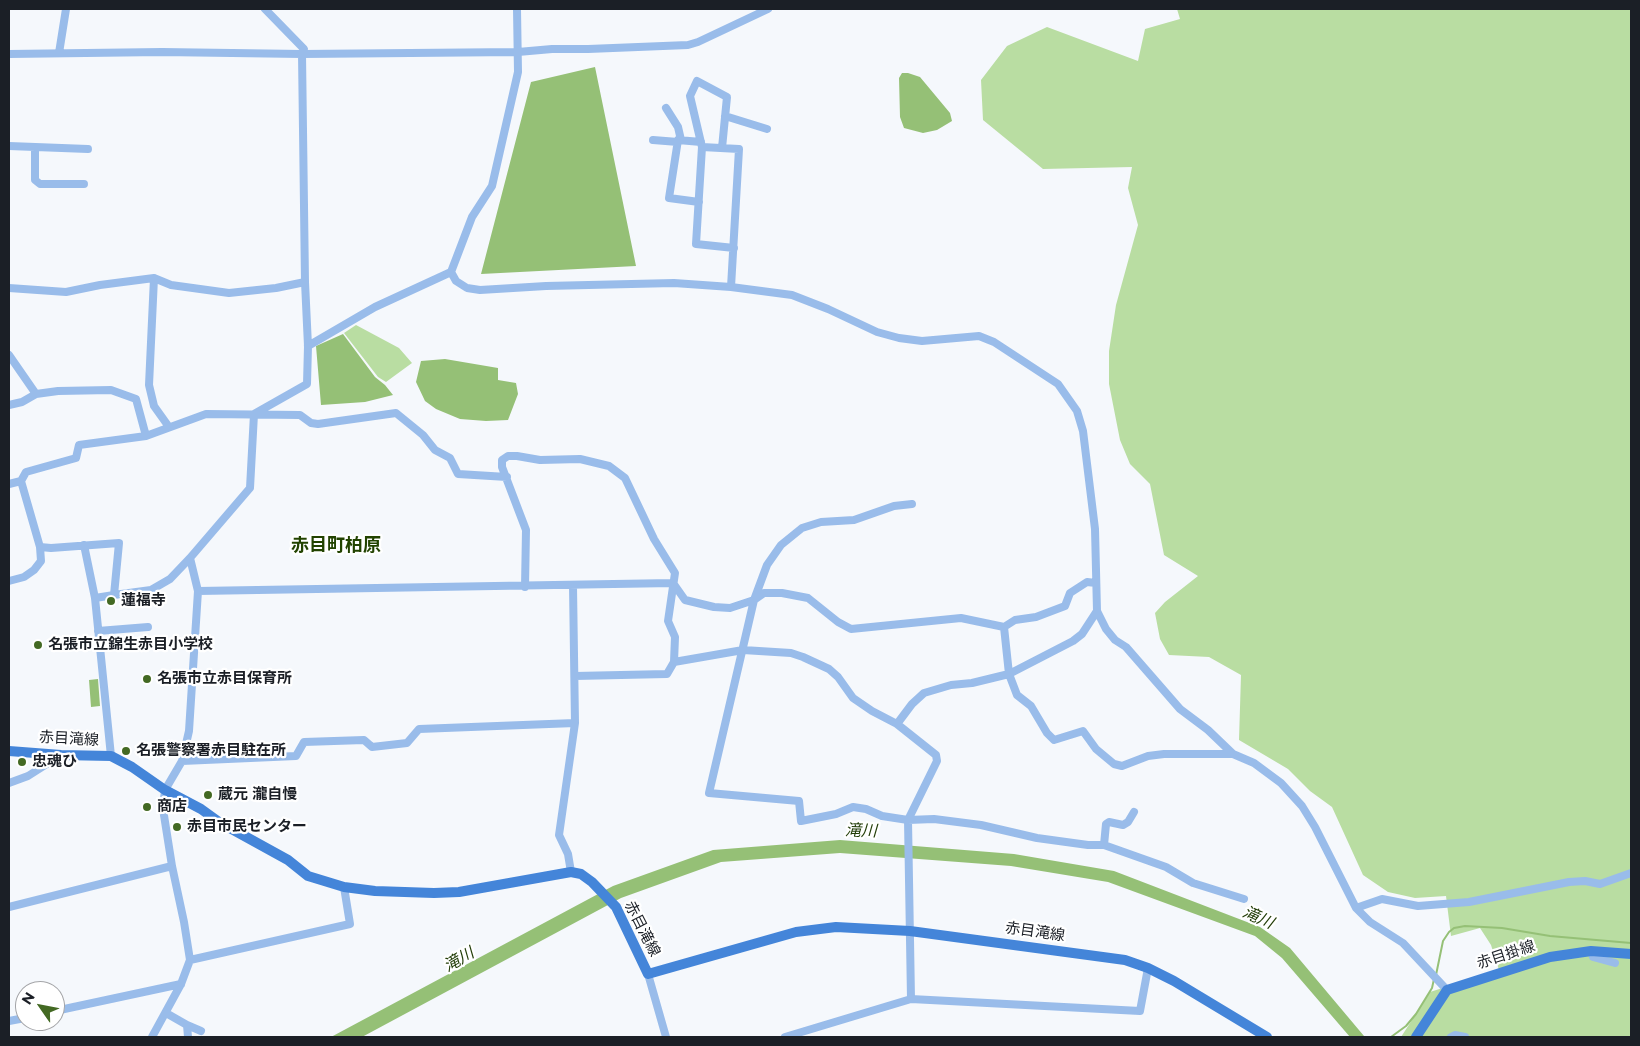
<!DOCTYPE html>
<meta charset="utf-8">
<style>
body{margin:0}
#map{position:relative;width:1640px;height:1046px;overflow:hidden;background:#f5f8fc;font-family:Montserrat,sans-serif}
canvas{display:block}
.frame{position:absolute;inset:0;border:10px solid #1b1f26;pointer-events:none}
.north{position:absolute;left:15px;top:981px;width:50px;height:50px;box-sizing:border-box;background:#fff;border:1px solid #a4a5a8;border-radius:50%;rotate:303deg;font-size:14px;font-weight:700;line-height:20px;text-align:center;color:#1b1f26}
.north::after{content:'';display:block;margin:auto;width:18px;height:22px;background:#436923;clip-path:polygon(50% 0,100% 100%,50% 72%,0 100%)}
</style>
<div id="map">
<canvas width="1640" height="1046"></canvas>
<div class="frame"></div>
<div class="north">N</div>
</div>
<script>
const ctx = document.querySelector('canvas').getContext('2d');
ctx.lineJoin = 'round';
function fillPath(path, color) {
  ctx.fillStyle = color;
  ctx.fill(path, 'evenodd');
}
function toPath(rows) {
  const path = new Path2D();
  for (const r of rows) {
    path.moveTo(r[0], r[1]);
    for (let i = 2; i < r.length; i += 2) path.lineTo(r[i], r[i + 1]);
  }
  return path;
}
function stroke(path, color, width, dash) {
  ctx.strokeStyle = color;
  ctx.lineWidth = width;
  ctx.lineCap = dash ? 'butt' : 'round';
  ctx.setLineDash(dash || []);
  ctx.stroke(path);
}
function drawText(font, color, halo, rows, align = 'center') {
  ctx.font = font + ' Montserrat,"Noto Sans JP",sans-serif';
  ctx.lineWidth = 4.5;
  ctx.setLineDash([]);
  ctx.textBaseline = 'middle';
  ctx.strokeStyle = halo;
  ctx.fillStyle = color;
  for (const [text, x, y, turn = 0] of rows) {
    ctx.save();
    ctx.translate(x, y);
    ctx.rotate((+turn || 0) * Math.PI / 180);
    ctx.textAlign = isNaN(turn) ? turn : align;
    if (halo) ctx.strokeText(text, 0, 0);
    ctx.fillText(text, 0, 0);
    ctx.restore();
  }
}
fillPath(toPath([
 [1177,9,1631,9,1631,1037,1401,1037,1430,992,1499,970,1491,945,1480,928,1451,936,1446,896,1415,898,1388,892,1363,875,1332,807,1310,791,1288,769,1239,740,1241,675,1209,657,1169,655,1160,639,1155,613,1165,602,1198,576,1164,555,1150,484,1130,464,1120,440,1109,384,1109,351,1116,305,1138,225,1128,188,1132,167,1043,169,983,120,981,80,1007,46,1047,27,1138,61,1145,29,1180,19],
 [356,325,399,348,412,363,386,382,378,377,344,333]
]), '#b9dda2');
fillPath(toPath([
 [595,67,636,266,481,274,531,82],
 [902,73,908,73,920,77,950,113,952,121,937,130,923,133,904,128,900,117,899,78],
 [343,334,375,377,385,385,393,395,365,402,321,405,316,346],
 [445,359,498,368,498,380,516,383,518,394,508,420,486,421,460,419,436,409,425,401,416,382,421,361],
 [98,679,100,706,91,707,89,680],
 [840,840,1014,854,1114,871,1260,927,1290,948,1364,1036,1350,1037,1282,958,1255,936,1108,882,1011,866,840,853,721,862,621,898,362,1037,331,1037,613,886,713,850]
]), '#95c076');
stroke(toPath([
 [1436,975,1443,941,1449,932,1454,928,1465,926,1502,928,1550,936,1631,943],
 [1391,1037,1406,1026,1416,1014,1432,988,1434,979]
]), '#95c076', 2);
stroke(toPath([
 [59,53,66,9],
 [9,54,162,52,302,54,518,52,552,49,588,49,688,45,698,42,768,9],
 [666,108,678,127,681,140],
 [725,116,767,129],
 [653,140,678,142],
 [9,146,88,149],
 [702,147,739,149,731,287],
 [35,148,35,180,40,184,84,184],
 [722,148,727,97,697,81,690,96,702,147,696,244,734,248],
 [699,202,669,198,678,140,701,142],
 [451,272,456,281,467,288,480,290,546,286,674,283,731,287,792,295,828,309,877,332,899,338,922,341,979,336,994,342,1058,384,1077,411,1083,431,1095,529,1097,611,1106,629,1115,640,1126,647,1180,709,1208,730,1233,754,1254,763,1281,783,1302,806,1315,827,1356,908,1370,922,1403,943,1447,990],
 [154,278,149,385,154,406,169,427],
 [9,288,66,292,100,285,154,278,171,285,229,293,276,288,305,282],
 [308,346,375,307,451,272,472,217,492,186,518,72,517,9],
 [9,355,36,394,58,391,111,390,136,399,146,436],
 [9,405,22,402,36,394],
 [9,484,21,481],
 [912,504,894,506,854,520,821,522,802,528,781,545,767,565,754,600,709,793,799,801,801,821,836,814,853,807,866,809,882,816,908,820,934,819,981,825,1037,838,1088,845,1104,845,1166,867,1193,883,1244,899],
 [84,545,95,598],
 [9,581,24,577,34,570,41,561,40,547],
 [673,583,685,600,714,607,730,608,754,600,764,593,782,593,808,598,838,622,851,629,961,618,1004,627,1015,620,1036,617,1065,606,1070,593,1087,582,1096,583],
 [525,587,526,530,502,467,502,460,508,456,517,456,540,460,580,459,609,466,625,478,654,539,675,573,668,621,675,637,674,662,667,674,575,676],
 [198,591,673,583],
 [114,595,151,590,170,579,190,558],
 [1004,627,1009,674,1017,695,1031,706,1047,733,1054,740,1083,731,1096,749,1114,764,1122,766,1148,756,1164,754,1233,754],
 [98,631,148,627],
 [674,662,743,650,791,653,803,657,829,669,838,677,853,698,872,711,897,724,936,755,937,761,908,820,911,999],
 [897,724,912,704,924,693,951,685,972,683,1009,674,1073,641,1082,634,1097,611],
 [111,756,95,598,114,595,119,543,51,548,40,547,21,481,26,472,76,458,79,445,146,436,206,414,300,415,311,423,318,424,396,413,423,435,435,450,450,458,458,474,507,477],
 [182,761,296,756,304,742,364,740,372,747,407,743,419,729,575,723],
 [9,783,28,776,61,755],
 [1104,845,1106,824,1109,822,1123,825,1128,822,1134,812],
 [571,872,568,854,559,835,575,723,573,586],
 [9,907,172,866],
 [1356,908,1382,899,1418,906,1469,902,1569,882,1585,881,1600,884,1631,873],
 [1591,951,1593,957,1615,963],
 [190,960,350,924,344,887],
 [648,974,666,1037],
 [55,1011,181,984],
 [166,1013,187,1025,188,1037],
 [9,1021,25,1018],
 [187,1025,201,1031],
 [152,1037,181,984,190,960,184,922,172,866,163,809,165,790,182,761,189,731,198,591,190,558,250,488,254,414,307,384,308,346,305,282,302,54,304,49,265,9],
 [785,1037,911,999,1140,1011,1148,968],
 [1451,1037,1455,1035,1465,1037]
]), '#99bcea', 8);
stroke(toPath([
 [9,751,61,755,111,756,132,767,165,790,201,809,219,822,288,860,308,876,344,887,375,891,434,893,459,892,571,872,581,874,592,882,616,907,648,974,796,932,836,927,910,931,1125,960,1148,968,1174,981,1267,1037],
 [1416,1037,1447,990,1550,957,1591,951,1631,954]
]), '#4485d9', 10);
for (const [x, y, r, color] of [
 [111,601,5,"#436923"],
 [38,645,5,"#436923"],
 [147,679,5,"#436923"],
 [126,751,5,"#436923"],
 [22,762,5,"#436923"],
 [208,795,5,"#436923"],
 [147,807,5,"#436923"],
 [177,827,5,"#436923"]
]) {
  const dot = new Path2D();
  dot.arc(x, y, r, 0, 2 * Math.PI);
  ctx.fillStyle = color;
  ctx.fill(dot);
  stroke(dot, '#fff', 2);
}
drawText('bold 15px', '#1b1f26', '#fff', [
 ["蓮福寺",121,601],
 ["名張市立錦生赤目小学校",48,645],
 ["名張市立赤目保育所",157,679],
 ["名張警察署赤目駐在所",136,751],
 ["忠魂ひ",32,762],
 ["蔵元 瀧自慢",218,795],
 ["商店",157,807],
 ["赤目市民センター",187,827]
], 'left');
drawText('15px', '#1b1f26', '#fff', [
 ["赤目滝線",69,739,3],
 ["赤目滝線",642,929,63],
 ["赤目滝線",1035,932,8],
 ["赤目掛線",1506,955,-18]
]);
drawText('italic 16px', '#233e09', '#fff', [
 ["滝川",861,831,2],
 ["滝川",1258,918,24],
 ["滝川",459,960,-30]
]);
drawText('bold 18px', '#224300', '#fff', [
 ["赤目町柏原",336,546]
]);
</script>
